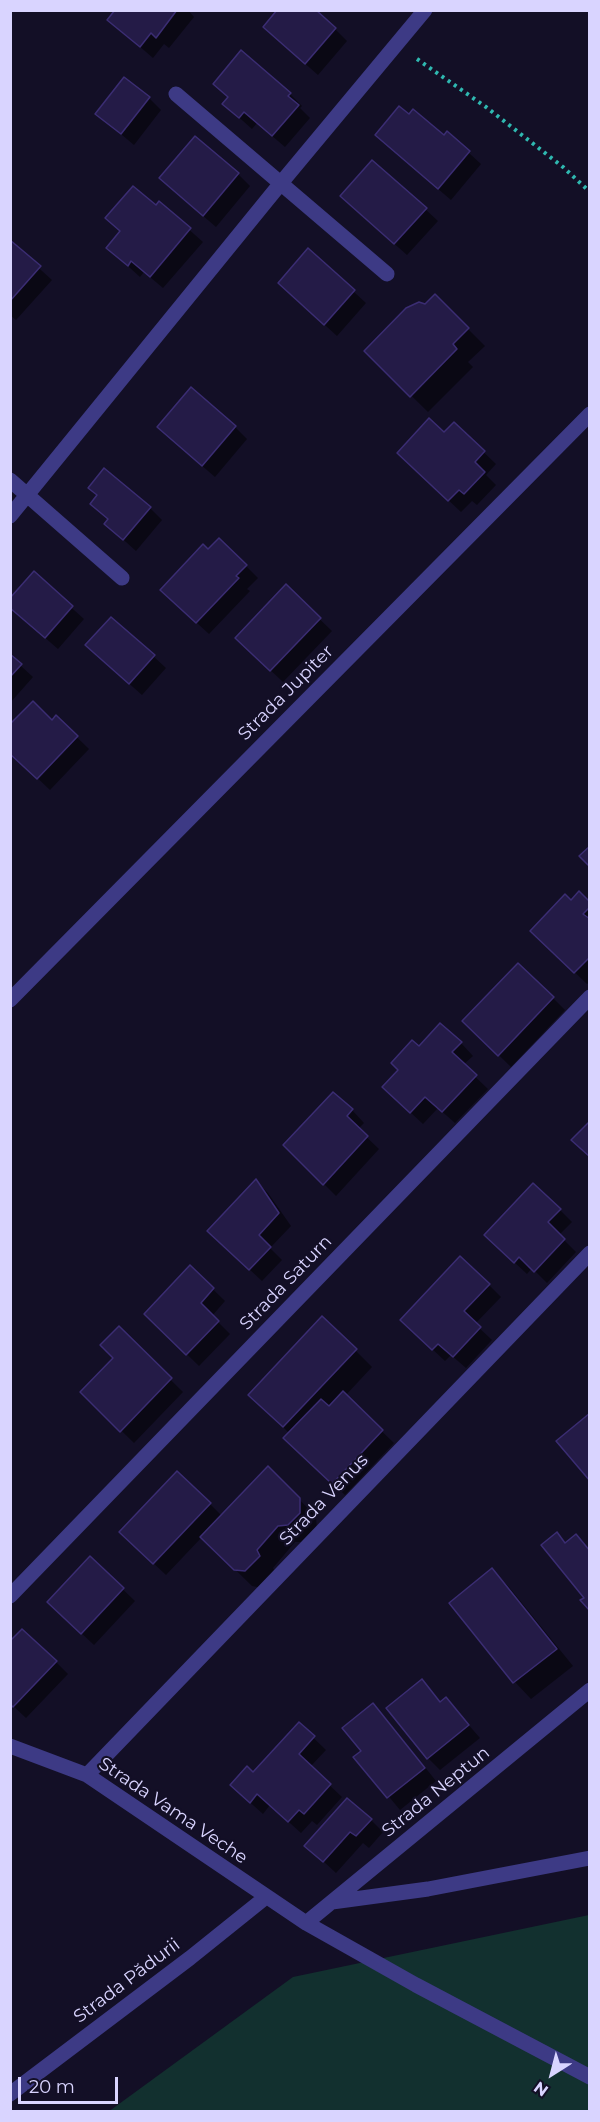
<!DOCTYPE html>
<meta charset="utf-8">
<style>
body{margin:0}
#map{position:relative;width:600px;height:2122px;overflow:hidden;background:#130f26;font-family:Montserrat,sans-serif}
canvas{display:block}
.frame{position:absolute;inset:0;border:12px solid #d9d4ff;pointer-events:none}
.north{position:absolute;left:522px;top:2044px;width:60px;height:60px;-webkit-text-stroke:4px #130f26;paint-order:stroke;rotate:216deg;font-size:16px;font-weight:700;line-height:24px;text-align:center;color:#d9d4ff}
.north::after{content:'';display:block;margin:auto;width:21px;height:27px;background:#d9d4ff;clip-path:polygon(50% 0,100% 100%,50% 72%,0 100%)}
.scale{position:absolute;left:18px;top:2077px;width:100px;height:27px;box-sizing:border-box;border:3px solid #d9d4ff;border-top:0;padding-left:8px;font-size:18px;line-height:21px;white-space:nowrap;color:#d9d4ff;-webkit-text-stroke:4px #130f26;paint-order:stroke}
</style>
<div id="map">
<canvas width="600" height="2122"></canvas>
<div class="frame"></div>
<div class="north">N</div>
<div class="scale">20 m</div>
</div>
<script>
const ctx = document.querySelector('canvas').getContext('2d');
ctx.lineJoin = 'round';
function fillPath(path, color) {
  ctx.fillStyle = color;
  ctx.fill(path, 'evenodd');
}
function toPath(rows) {
  const path = new Path2D();
  for (const r of rows) {
    path.moveTo(r[0], r[1]);
    for (let i = 2; i < r.length; i += 2) path.lineTo(r[i], r[i + 1]);
  }
  return path;
}
function stroke(path, color, width, dash) {
  ctx.strokeStyle = color;
  ctx.lineWidth = width;
  ctx.lineCap = dash ? 'butt' : 'round';
  ctx.setLineDash(dash || []);
  ctx.stroke(path);
}
function drawText(font, color, halo, rows, align = 'center') {
  ctx.font = font + ' Montserrat,sans-serif';
  ctx.lineWidth = 4.5;
  ctx.setLineDash([]);
  ctx.textBaseline = 'middle';
  ctx.strokeStyle = halo;
  ctx.fillStyle = color;
  for (const [text, x, y, turn = 0] of rows) {
    ctx.save();
    ctx.translate(x, y);
    ctx.rotate((+turn || 0) * Math.PI / 180);
    ctx.textAlign = isNaN(turn) ? turn : align;
    if (halo) ctx.strokeText(text, 0, 0);
    ctx.fillText(text, 0, 0);
    ctx.restore();
  }
}
fillPath(toPath([
 [589,1915,589,2111,108,2112,293,1977]
]), '#12302f');
fillPath(toPath([
 [117,10,188,10,194,17,169,48,164,44,153,58,109,20],
 [335,29,347,41,318,75,277,39],
 [290,94,302,106,300,108,310,118,285,147,257,123,252,129,224,104],
 [149,98,161,110,134,145,97,114],
 [447,133,481,164,451,200,389,147,444,137],
 [238,174,250,186,216,227,173,190],
 [159,203,203,242,163,288,144,272,140,277,108,248,121,232,107,218,156,207],
 [354,208,425,209,438,221,407,255],
 [10,242,52,280,16,320,10,315],
 [308,250,366,303,337,336,292,295],
 [435,296,485,346,468,362,473,367,428,412,366,351],
 [454,424,496,464,486,475,496,485,477,505,472,501,461,512,411,465],
 [235,427,247,439,215,477,171,439],
 [90,488,150,508,162,520,136,551,106,524,109,520,92,504,98,496],
 [208,551,246,566,258,578,247,589,250,591,209,634,174,602],
 [34,574,84,619,58,649,20,616],
 [286,587,332,631,283,682,249,650],
 [10,656,33,677,10,703],
 [153,656,166,668,142,695,99,657],
 [56,717,89,749,50,790,10,752],
 [571,902,590,904,590,982,587,984,532,931],
 [553,998,565,1010,511,1067,464,1021],
 [461,1043,473,1056,463,1065,488,1089,455,1123,438,1108,423,1124,396,1099,400,1070,419,1048],
 [352,1110,364,1123,358,1129,379,1149,336,1196,285,1145],
 [256,1181,268,1193,291,1226,270,1248,282,1260,262,1281,221,1243],
 [560,1210,572,1222,559,1235,576,1252,547,1283,532,1268,527,1274,498,1247],
 [190,1267,225,1301,212,1316,230,1334,199,1366,158,1326],
 [489,1285,501,1297,475,1324,492,1340,466,1368,451,1355,445,1361,414,1332],
 [119,1329,183,1392,134,1443,82,1392,115,1358],
 [355,1350,372,1367,345,1396,394,1443,345,1495,298,1450,290,1434,267,1411],
 [268,1469,316,1516,317,1531,305,1542,295,1542,273,1568,276,1574,262,1588,252,1586,202,1537,166,1575,133,1544,210,1504,222,1516],
 [90,1558,135,1601,94,1645,61,1614],
 [492,1570,509,1587,573,1666,531,1699,515,1682,451,1603],
 [56,1662,68,1674,26,1718,10,1703],
 [421,1681,441,1703,446,1699,480,1738,440,1770,428,1758],
 [373,1705,385,1717,436,1781,400,1810,356,1757,363,1751],
 [299,1724,326,1750,310,1767,342,1797,317,1825,312,1821,301,1833,270,1805,263,1814,244,1797,253,1774],
 [371,1820,383,1832,369,1848,363,1843,336,1873,307,1846]
]), '#0007');
const building = toPath([
 [115,10,177,10,156,38,151,33,140,47,107,20,115,10],
 [277,10,316,10,336,28,305,64,263,27,277,10],
 [241,50,291,93,288,96,299,105,272,136,244,112,239,118,222,104,228,97,213,84,241,50],
 [124,77,150,97,121,134,95,114,124,77],
 [399,106,409,114,413,109,444,135,447,131,470,151,438,189,375,135,399,106],
 [195,136,239,173,203,216,159,178,195,136],
 [372,160,427,208,394,244,340,196,372,160],
 [133,186,156,205,159,201,191,228,150,277,131,261,128,266,106,248,120,231,105,218,133,186],
 [10,240,41,266,10,301,10,240],
 [308,248,355,290,324,325,278,283,308,248],
 [435,294,469,328,453,344,457,349,410,397,364,351,406,308,419,302,425,304,435,294],
 [191,387,236,426,202,466,157,427,191,387],
 [429,418,444,432,454,422,485,451,475,462,485,472,464,494,459,490,448,501,397,453,429,418],
 [104,468,151,507,123,540,104,524,108,519,90,504,97,495,88,488,104,468],
 [219,538,247,565,236,576,239,578,196,623,160,590,203,544,208,549,219,538],
 [34,571,73,606,45,638,10,608,10,598,34,571],
 [286,584,321,618,270,671,235,638,286,584],
 [111,617,155,655,129,684,85,645,111,617],
 [10,654,22,664,10,677,10,654],
 [33,701,52,720,56,715,78,736,37,779,10,754,10,724,33,701],
 [590,846,590,867,579,856,590,846],
 [579,891,590,902,590,907,583,914,590,919,590,957,574,973,530,931,565,894,571,900,579,891],
 [518,963,554,997,498,1056,462,1021,518,963],
 [440,1023,462,1042,452,1052,477,1075,442,1112,425,1097,410,1113,382,1087,398,1070,391,1063,412,1040,419,1046,440,1023],
 [333,1092,353,1109,347,1116,368,1136,323,1185,283,1145,333,1092],
 [590,1121,590,1157,571,1140,590,1121],
 [256,1179,279,1213,259,1235,271,1247,249,1270,207,1231,256,1179],
 [533,1183,561,1209,548,1222,565,1239,534,1272,519,1257,514,1263,484,1235,533,1183],
 [460,1256,490,1284,464,1311,481,1327,453,1357,438,1344,432,1350,400,1320,460,1256],
 [190,1265,214,1288,201,1303,219,1321,186,1355,144,1314,190,1265],
 [322,1316,357,1349,283,1427,248,1395,322,1316],
 [119,1326,172,1378,120,1432,80,1392,113,1358,100,1345,119,1326],
 [343,1391,383,1430,332,1484,283,1438,321,1399,329,1406,343,1391],
 [590,1413,590,1481,556,1441,590,1413],
 [268,1466,300,1498,300,1513,288,1525,278,1526,257,1550,260,1556,245,1571,234,1570,200,1537,268,1466],
 [177,1471,211,1503,153,1564,119,1532,177,1471],
 [557,1532,565,1543,576,1534,590,1551,590,1611,580,1600,584,1598,541,1545,557,1532],
 [90,1556,124,1588,81,1634,47,1602,90,1556],
 [492,1568,557,1649,513,1683,449,1603,492,1568],
 [22,1629,57,1661,13,1707,10,1704,10,1641,22,1629],
 [422,1679,440,1702,446,1697,469,1725,427,1759,386,1708,422,1679],
 [373,1703,425,1768,387,1798,353,1757,361,1751,342,1728,373,1703],
 [299,1722,315,1736,299,1754,331,1784,304,1814,299,1810,288,1822,257,1794,250,1803,230,1785,247,1766,253,1772,299,1722],
 [347,1798,372,1819,356,1836,350,1832,323,1862,304,1846,347,1798]
]);
fillPath(building, '#241b47');
stroke(building, '#3b2d73', 1.5);
stroke(toPath([
 [417,59,486,107,563,167,590,192]
]), '#2fb8b0', 4, [3, 4.5]);
stroke(toPath([
 [176,94,387,274],
 [10,480,122,578],
 [10,516,281,183,425,10],
 [10,1000,590,414],
 [10,1596,590,997],
 [10,1746,87,1775,306,1923,416,1985,590,2077],
 [87,1775,590,1253],
 [332,1902,428,1889,590,1858],
 [306,1923,590,1690],
 [10,2094,190,1958,266,1897]
]), '#3d3a85', 15);
drawText('18px', '#d9d4ff', '#130f26', [
 ["Strada Jupiter",286,693,-45],
 ["Strada Saturn",286,1283,-46],
 ["Strada Venus",324,1500,-46],
 ["Strada Neptun",436,1792,-39],
 ["Strada Vama Veche",173,1811,34],
 ["Strada Pădurii",127,1981,-37]
]);
</script>
